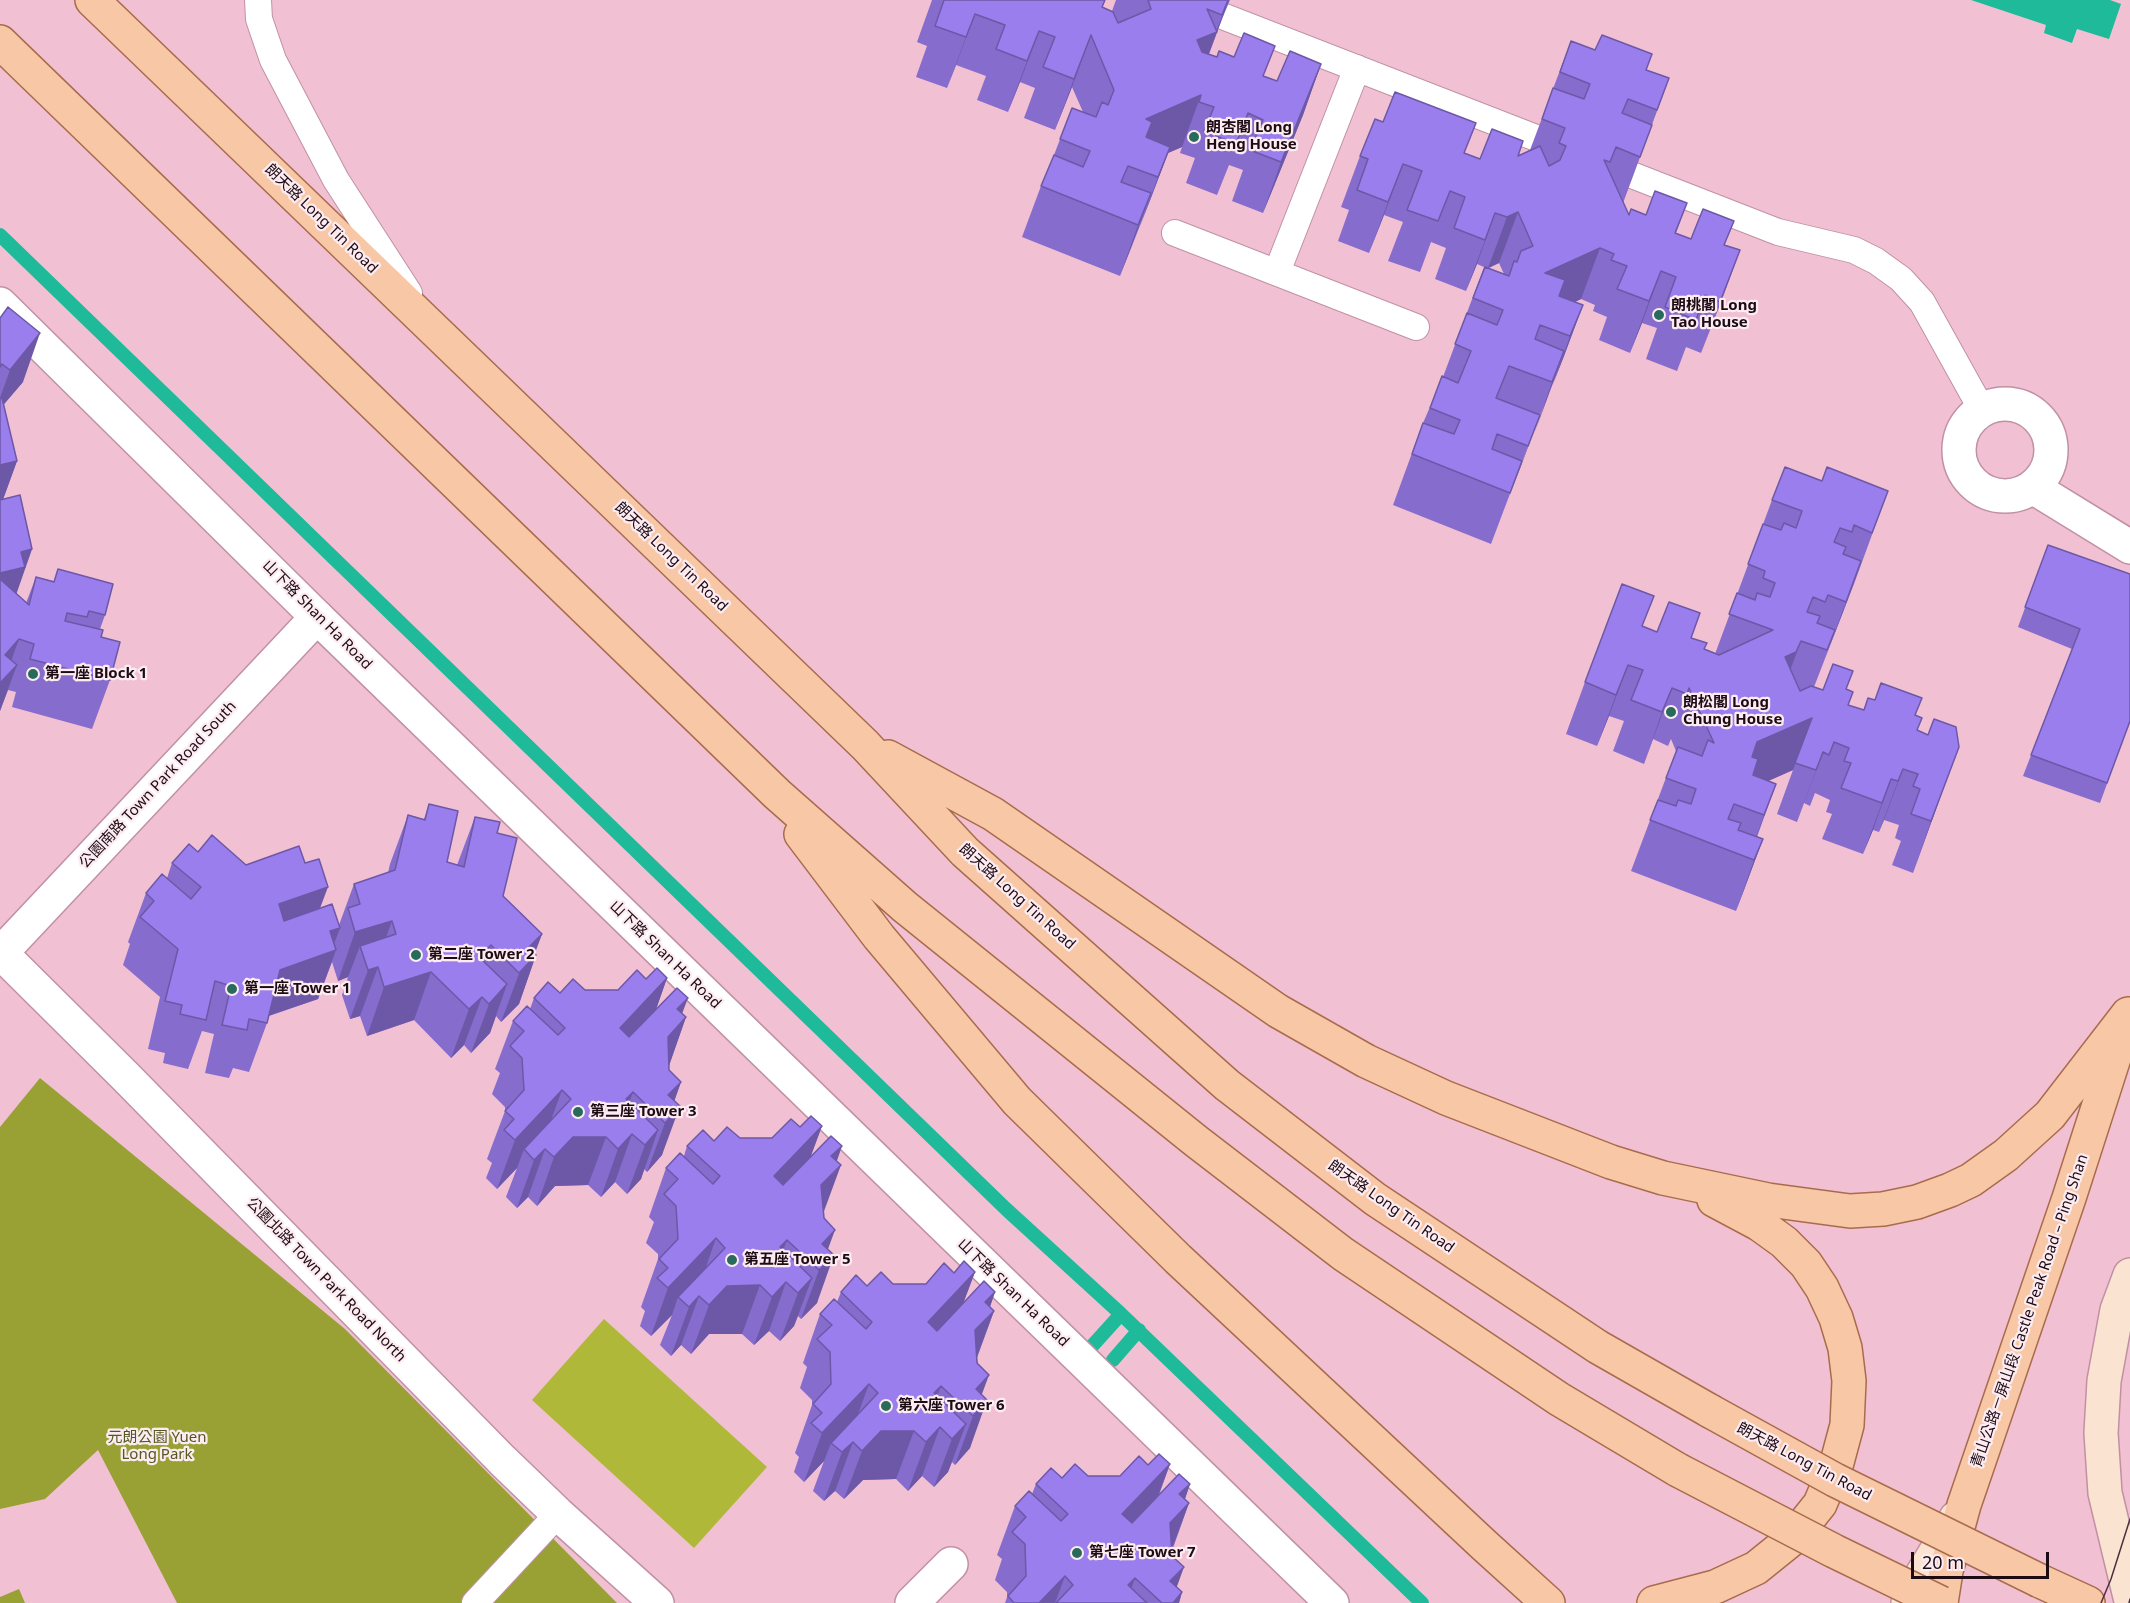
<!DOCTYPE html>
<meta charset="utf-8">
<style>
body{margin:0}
#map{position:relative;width:2130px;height:1603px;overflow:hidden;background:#f2c0d3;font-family:"Noto Sans",sans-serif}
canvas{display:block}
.scale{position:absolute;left:1911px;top:1552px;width:138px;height:27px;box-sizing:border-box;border:3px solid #1c0b13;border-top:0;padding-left:8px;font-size:18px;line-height:21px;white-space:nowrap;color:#1c0b13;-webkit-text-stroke:4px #fcecf2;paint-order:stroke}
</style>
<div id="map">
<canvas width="2130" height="1603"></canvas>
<div class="scale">20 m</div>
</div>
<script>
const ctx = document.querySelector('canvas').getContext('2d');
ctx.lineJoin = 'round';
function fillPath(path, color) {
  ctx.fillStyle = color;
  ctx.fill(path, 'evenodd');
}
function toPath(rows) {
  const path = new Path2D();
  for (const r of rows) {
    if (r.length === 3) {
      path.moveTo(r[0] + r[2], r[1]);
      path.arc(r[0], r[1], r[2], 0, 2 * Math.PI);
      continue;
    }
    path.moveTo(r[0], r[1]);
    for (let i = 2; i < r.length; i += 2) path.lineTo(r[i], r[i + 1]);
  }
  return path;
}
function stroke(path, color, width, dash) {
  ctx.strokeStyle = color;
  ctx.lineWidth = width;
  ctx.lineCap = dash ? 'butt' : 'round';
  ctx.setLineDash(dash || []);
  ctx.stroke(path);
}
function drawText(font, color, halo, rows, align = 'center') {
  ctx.font = font + ' "Noto Sans","Noto Sans TC",sans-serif';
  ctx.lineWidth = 4.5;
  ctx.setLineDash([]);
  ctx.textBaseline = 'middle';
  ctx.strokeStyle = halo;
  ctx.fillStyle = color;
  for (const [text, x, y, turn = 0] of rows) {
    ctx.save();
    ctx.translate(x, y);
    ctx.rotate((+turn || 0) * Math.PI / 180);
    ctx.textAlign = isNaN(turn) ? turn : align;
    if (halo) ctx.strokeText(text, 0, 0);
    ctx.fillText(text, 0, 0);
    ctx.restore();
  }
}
fillPath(toPath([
 [604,1319,767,1467,694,1548,532,1400]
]), '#afb838');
fillPath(toPath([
 [40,1078,345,1329,617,1603,177,1603,98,1450,45,1499,0,1509,0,1127],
 [19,1589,25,1603,0,1603,0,1597]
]), '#99a135');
fillPath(toPath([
 [1971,0,2110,0,2121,4,2109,39,2077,29,2072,43,2044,33,2046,25]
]), '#1eba99');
stroke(toPath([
 [0,235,1006,1209,1121,1314,1422,1603],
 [1093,1345,1121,1314],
 [1113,1360,1139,1330]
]), '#1eba99', 14);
const service = toPath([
 [258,0,259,19,273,60,336,180,409,293],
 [1181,0,1567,150],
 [1601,163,1778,232,1854,250,1876,261,1901,279,1922,302,1982,410],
 [1175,233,1416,327],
 [1277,272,1357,68],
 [475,1603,558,1514]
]);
const pedestrian = toPath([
 [317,617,1332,1603],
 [912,1603,951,1564]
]);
const minor = toPath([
 [0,304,317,617,1,953],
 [2005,450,46],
 [2034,488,2130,547]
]);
const tertiary = toPath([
 [0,952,126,1077,502,1460,558,1514,657,1603]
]);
const secondary = toPath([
 [2130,1275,2117,1310,2104,1381,2101,1433,2105,1493,2130,1597],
 [1908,1603,1923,1573,1956,1518]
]);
const primary = toPath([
 [92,0,865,745,965,852,1227,1085,1375,1199,1598,1347,1710,1411],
 [0,42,777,794,905,907,1196,1141,1343,1254,1559,1399,1678,1470],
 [888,757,993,814,1278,1011,1366,1061,1446,1098,1611,1162,1663,1178,1768,1200,1850,1211,1883,1209,1917,1202,1950,1190,1971,1180,2006,1155,2050,1115,2128,1014],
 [801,834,879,937,1017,1101,1178,1259,1484,1545,1548,1603],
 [2040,1581,2088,1603],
 [1654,1603,1715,1587,1756,1568,1792,1539,1820,1504,1836,1466,1847,1425,1849,1381,1845,1348,1836,1318,1822,1288,1806,1264,1784,1242,1759,1224,1714,1200],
 [1941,1603,1946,1571,1964,1505,2069,1198,2121,1036]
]);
stroke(service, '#c091a3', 28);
stroke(pedestrian, '#c091a3', 36);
stroke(minor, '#c091a3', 36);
stroke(tertiary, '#c091a3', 36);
stroke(secondary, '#c091a3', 36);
stroke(primary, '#a86c4c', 36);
stroke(service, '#fff', 26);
stroke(pedestrian, '#fff', 33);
stroke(minor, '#fff', 33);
stroke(tertiary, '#fff', 33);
stroke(secondary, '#fbe3d2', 33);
stroke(primary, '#f8c7a6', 33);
stroke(toPath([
 [2101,1603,2111,1579,2130,1519],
 [2129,1603,2130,1599]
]), '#49313b', 1.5);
const primaryBridge = toPath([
 [1710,1411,1835,1480,2040,1581],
 [1678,1470,1834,1551,1941,1603]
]);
stroke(primaryBridge, '#a86c4c', 36, []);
stroke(primaryBridge, '#f8c7a6', 33);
fillPath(toPath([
 [932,0,1105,0,1102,7,1112,11,1116,0,1230,0,1222,19,1209,54,1277,81,1321,64,1303,115,1263,213,1232,201,1243,170,1229,165,1217,195,1186,183,1195,158,1180,153,1182,147,1168,153,1151,198,1120,276,1022,237,1041,186,1054,155,1072,108,1083,112,1072,87,1055,130,1024,118,1035,88,1020,82,1008,112,977,100,986,76,956,65,947,88,916,77,927,46,917,42],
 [1571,41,1669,78,1623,203,1629,215,1646,215,1687,203,1676,233,1691,239,1725,245,1740,250,1701,353,1686,347,1677,371,1646,359,1657,328,1642,323,1630,353,1599,340,1607,317,1593,311,1595,305,1581,299,1575,302,1583,305,1564,356,1533,433,1491,544,1393,505,1423,423,1443,377,1484,267,1477,264,1466,291,1435,279,1446,248,1431,242,1420,272,1388,261,1403,222,1384,215,1369,253,1338,241,1349,210,1341,207,1360,156,1465,153,1480,159,1518,156,1530,150],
 [1499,263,1504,274,1489,268],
 [0,318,23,382,3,405,17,461,3,499,32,549,16,593,26,603,36,577,54,581,58,569,105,615,100,629,110,680,92,729,12,707,16,692,8,690,0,711],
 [1822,481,1888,491,1854,584,1814,687,1823,690,1847,690,1848,705,1864,710,1916,715,1917,730,1940,798,1913,873,1892,865,1901,841,1895,838,1899,825,1884,820,1879,832,1873,830,1863,854,1822,839,1832,814,1826,812,1830,800,1815,793,1810,806,1804,803,1797,822,1777,814,1793,770,1768,781,1776,784,1757,837,1763,839,1736,911,1631,871,1676,751,1671,739,1668,746,1653,739,1644,764,1613,751,1624,721,1609,716,1597,746,1566,734,1585,682,1643,626,1657,632,1691,638,1705,649,1715,654,1772,500],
 [2048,545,2130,721,2100,803,2023,776,2072,649,2018,627],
 [429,804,447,862,457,865,475,817,497,833,503,896,542,934,535,953,536,955,519,1004,501,1022,496,1016,490,1033,471,1053,464,1045,451,1058,414,1020,367,1036,360,1016,350,1019,342,995,348,977,338,981,332,962,318,999,269,1016,267,1023,249,1072,233,1068,229,1078,205,1073,214,1034,202,1031,188,1069,163,1063,165,1053,148,1049,160,997,123,965,130,944,128,942,146,893,167,878,172,863,198,852,246,865,320,909,339,925,354,884,388,873,390,864,408,815,424,819],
 [667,978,656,1009,682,1013,686,1017,669,1065,669,1070,681,1082,674,1101,662,1155,647,1172,644,1169,641,1179,627,1194,615,1182,601,1197,588,1185,555,1186,537,1206,528,1197,517,1208,506,1197,517,1168,497,1189,486,1178,492,1163,487,1159,505,1111,505,1107,492,1094,500,1073,495,1069,513,1021,530,1009,534,998,560,993,618,990,646,979],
 [822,1126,810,1157,842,1146,836,1162,823,1213,828,1249,817,1303,801,1319,798,1316,794,1326,780,1341,769,1331,754,1345,742,1334,709,1334,691,1354,681,1345,671,1356,660,1345,672,1315,651,1336,640,1326,645,1311,641,1307,658,1259,658,1254,646,1243,654,1222,649,1217,666,1168,684,1156,687,1146,714,1141,740,1138,772,1138,800,1127],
 [975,1272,963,1303,995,1292,990,1307,994,1311,977,1358,982,1395,970,1448,955,1465,952,1462,948,1472,934,1487,922,1476,908,1491,896,1479,863,1480,844,1499,835,1491,824,1501,813,1491,824,1461,804,1482,794,1472,799,1457,795,1453,812,1405,812,1400,800,1388,807,1367,803,1363,820,1314,837,1302,841,1292,867,1286,893,1284,926,1284,954,1273],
 [1170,1464,1159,1495,1190,1484,1185,1499,1189,1503,1172,1551,1176,1587,1182,1592,1179,1603,1005,1603,1007,1597,1007,1592,995,1580,1002,1559,997,1555,1015,1506,1032,1494,1036,1484,1062,1478,1088,1476,1120,1476,1148,1465]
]), '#856ccd');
fillPath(toPath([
 [1228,0,1229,0,1198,83,1197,40,1216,32],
 [975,14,956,65,947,88,966,37],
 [1039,31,1020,82,1008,112,1027,61],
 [1091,35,1072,87,1055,130,1074,79],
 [1321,64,1303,115,1263,213,1281,162],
 [1669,78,1633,176,1621,208,1657,110],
 [1201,95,1182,147,1168,153,1139,229,1158,177,1135,167,1146,119],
 [1403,164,1384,215,1369,253,1388,202],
 [1151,193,1132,245,1120,276,1138,225],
 [1518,212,1499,263,1488,268,1507,217],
 [1495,213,1477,264,1466,291,1485,240],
 [1600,248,1581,299,1554,312,1545,273],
 [1740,250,1721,302,1701,353,1720,302],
 [1661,271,1642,323,1630,353,1649,301],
 [1583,305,1564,356,1552,387,1570,336],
 [40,333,23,382,0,409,0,398,10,370],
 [1564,351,1546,402,1534,434,1552,382],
 [1540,415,1521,466,1509,497,1528,446],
 [17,461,0,508,0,465],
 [32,549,15,598,0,618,0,573,21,552],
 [1861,561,1843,612,1827,653,1846,602],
 [19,639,5,678,17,665,0,711,0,668,5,655],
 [1801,641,1782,692,1785,657,1792,654],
 [1628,665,1609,716,1597,746,1616,695],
 [1672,688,1653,739,1644,764,1662,712],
 [1812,718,1793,770,1739,794,1757,742],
 [1959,747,1940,798,1913,873,1931,821],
 [1823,752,1797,822,1816,770],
 [1903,769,1884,820,1879,832,1898,781],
 [1891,779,1873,830,1863,854,1882,803],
 [1776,784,1757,835,1745,867,1764,815],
 [1763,839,1744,890,1736,911,1754,860],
 [328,887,310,935,261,952,279,904],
 [392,921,375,968,378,967,360,1016,350,1019,368,970,360,946,348,977,338,981,355,932],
 [340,928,331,952,336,950,318,999,262,1018,280,970,330,931],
 [542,934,532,960,536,955,519,1004,501,1022,529,947],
 [491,945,473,994,479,957],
 [431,972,414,1020,367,1036,384,987],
 [667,978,650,1027,602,1077,620,1028],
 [507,984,490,1033,471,1053,489,1004],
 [482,997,464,1045,451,1058,469,1009],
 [688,998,677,1027,686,1017,669,1066,650,1085,677,1009],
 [681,1082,667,1122,680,1106,662,1155,647,1172,665,1123,668,1095],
 [562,1090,544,1139,524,1149,517,1168,497,1189,515,1140],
 [633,1092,615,1141,626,1099],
 [822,1126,804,1175,756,1225,774,1176],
 [658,1130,641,1179,627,1194,645,1145],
 [632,1134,615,1182,601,1197,618,1149],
 [573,1137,606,1137,588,1185,555,1186,537,1206,554,1157],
 [842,1146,832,1175,841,1165,823,1214,804,1233,831,1156],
 [545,1149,528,1197,517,1208,534,1160],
 [835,1230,821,1268,834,1255,817,1303,801,1319,819,1270,822,1244],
 [716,1238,699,1287,678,1297,672,1315,651,1336,668,1288],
 [787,1240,769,1289,780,1247],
 [975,1272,957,1320,910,1370,928,1322],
 [812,1278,794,1326,780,1341,798,1293],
 [786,1282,769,1331,754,1345,772,1297],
 [760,1285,742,1334,709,1334,691,1354,709,1305,727,1286],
 [995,1292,985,1321,994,1311,976,1359,958,1379,985,1302],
 [699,1296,681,1345,671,1356,689,1307],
 [989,1375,975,1413,987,1400,970,1448,955,1465,973,1416,976,1389],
 [869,1384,851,1433,831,1443,824,1461,804,1482,822,1433],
 [941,1386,923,1434,934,1393],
 [966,1424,948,1472,934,1487,952,1439],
 [940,1427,922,1476,908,1491,926,1442],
 [881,1431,914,1431,896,1479,863,1480,844,1499,862,1451],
 [853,1442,835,1491,824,1501,842,1452],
 [1170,1464,1152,1512,1105,1562,1122,1514],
 [1190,1484,1180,1513,1189,1503,1171,1551,1153,1571,1179,1494],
 [1184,1567,1171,1603,1170,1581],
 [1065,1576,1055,1603,1039,1603],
 [1135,1578,1126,1603,1128,1585],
 [1182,1592,1179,1603,1173,1603]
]), '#6c58a7');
const building = toPath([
 [944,0,1105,0,1102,7,1113,12,1118,23,1151,9,1148,0,1228,0,1222,15,1207,9,1217,32,1197,40,1202,52,1217,57,1219,51,1234,57,1244,33,1275,46,1263,76,1277,81,1290,51,1321,64,1281,162,1250,150,1263,120,1248,113,1236,144,1204,131,1214,107,1199,102,1201,95,1146,119,1152,122,1146,137,1170,147,1158,177,1128,166,1121,182,1151,193,1138,225,1041,186,1054,155,1083,167,1090,151,1060,139,1072,108,1096,117,1102,102,1108,105,1114,90,1091,35,1074,79,1043,67,1055,37,1039,31,1027,61,996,49,1005,25,975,14,966,37,935,26,944,0],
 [1602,35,1652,54,1646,70,1669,78,1657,110,1628,99,1622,113,1652,125,1640,157,1616,147,1610,162,1604,160,1629,215,1631,209,1646,215,1655,191,1687,203,1675,233,1691,239,1703,209,1734,221,1724,245,1740,250,1720,302,1705,295,1696,320,1665,307,1676,277,1661,271,1649,301,1617,289,1627,266,1611,260,1614,254,1600,248,1545,273,1565,280,1559,296,1583,305,1570,336,1540,325,1535,339,1564,351,1552,382,1509,366,1496,398,1540,415,1528,446,1497,434,1492,449,1522,461,1510,493,1412,454,1423,423,1454,434,1460,420,1430,408,1442,376,1458,383,1471,351,1455,344,1467,313,1497,325,1503,310,1473,298,1485,267,1509,276,1514,261,1517,262,1521,251,1533,246,1518,212,1507,217,1495,213,1485,240,1454,228,1465,197,1450,191,1438,221,1407,210,1422,171,1403,164,1388,202,1357,190,1368,159,1360,156,1375,119,1383,122,1395,92,1476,123,1464,153,1480,159,1492,129,1523,141,1518,156,1540,146,1549,166,1560,160,1566,146,1559,143,1565,128,1542,119,1553,88,1584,99,1590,84,1560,72,1571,41,1595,50,1602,35],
 [8,307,40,333,10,370,2,364,0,367,0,318,8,307],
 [2,398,17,461,0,465,0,399,2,398],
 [1785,467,1822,481,1827,467,1888,491,1872,533,1854,525,1852,532,1840,528,1834,542,1846,547,1843,554,1861,561,1846,602,1828,595,1825,602,1813,597,1807,612,1820,616,1817,623,1835,630,1827,650,1801,641,1796,652,1785,657,1800,691,1811,686,1823,690,1833,664,1853,671,1846,689,1853,692,1848,705,1864,710,1868,698,1875,700,1881,683,1922,698,1915,715,1922,718,1917,730,1928,735,1934,719,1956,727,1959,747,1931,821,1911,814,1920,789,1913,786,1918,774,1903,769,1898,781,1891,779,1882,803,1841,788,1851,763,1844,761,1849,748,1834,742,1829,755,1823,752,1816,770,1795,763,1812,718,1757,742,1752,757,1758,759,1753,775,1776,784,1764,815,1734,804,1728,819,1741,823,1738,830,1763,839,1754,860,1650,820,1658,800,1676,806,1678,800,1691,804,1696,789,1666,778,1678,747,1702,756,1708,740,1714,743,1689,688,1687,694,1672,688,1662,712,1631,700,1643,670,1628,665,1616,695,1585,682,1622,584,1654,596,1642,626,1657,632,1669,602,1700,613,1691,638,1707,643,1704,649,1719,655,1773,630,1729,614,1737,593,1755,600,1757,593,1770,597,1775,583,1763,578,1765,571,1748,564,1763,524,1781,530,1784,523,1796,528,1802,511,1772,500,1785,467],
 [20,495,32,549,21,552,25,567,0,573,0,500,20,495],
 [2048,545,2130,574,2130,721,2107,783,2031,755,2080,629,2025,607,2048,545],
 [58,569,113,584,105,615,89,611,87,617,67,613,65,621,103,630,101,637,120,642,110,680,30,659,34,644,19,639,5,655,17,665,0,683,0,579,29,605,36,577,54,582,58,569],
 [429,804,458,811,447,862,464,867,475,817,500,822,497,833,517,838,503,896,542,934,529,947,536,955,519,973,491,945,479,957,507,984,489,1004,482,997,469,1009,431,972,384,987,378,967,368,970,360,946,396,934,392,921,355,932,348,908,360,904,354,884,395,870,408,815,425,820,429,804],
 [212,835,246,865,299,846,305,863,319,859,328,887,279,904,284,921,332,904,340,928,330,931,336,950,280,970,267,1023,249,1019,247,1030,222,1025,231,986,215,981,206,1020,180,1014,182,1005,165,1001,178,949,140,917,154,901,146,893,162,874,191,899,201,887,172,863,189,844,198,852,212,835],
 [657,968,667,978,620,1028,629,1037,677,988,688,998,677,1009,686,1017,668,1037,669,1070,681,1082,668,1095,680,1106,665,1123,633,1092,626,1099,658,1130,645,1145,632,1134,618,1149,606,1137,573,1137,554,1157,545,1149,534,1160,524,1149,571,1099,562,1090,515,1140,504,1130,514,1119,505,1111,524,1090,522,1058,510,1046,524,1031,513,1021,527,1006,558,1035,565,1028,534,998,548,982,560,993,573,979,585,990,618,990,637,970,646,979,657,968],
 [811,1116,822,1126,774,1176,783,1185,831,1136,842,1146,831,1156,841,1165,821,1185,824,1218,835,1230,822,1244,834,1255,819,1270,787,1240,780,1247,812,1278,798,1293,786,1282,772,1297,760,1285,727,1286,709,1305,699,1296,689,1307,678,1297,725,1248,716,1238,668,1288,657,1278,668,1268,659,1259,678,1239,676,1206,664,1194,678,1179,666,1168,680,1153,713,1184,720,1176,687,1146,703,1130,714,1141,727,1127,740,1138,772,1138,791,1119,800,1127,811,1116],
 [964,1261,975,1272,928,1322,937,1331,984,1281,995,1292,985,1302,994,1311,975,1330,977,1363,989,1375,976,1389,987,1400,973,1416,941,1386,934,1393,966,1424,952,1439,940,1427,926,1442,914,1431,881,1431,862,1451,853,1442,842,1452,831,1443,878,1393,869,1384,822,1433,811,1423,822,1413,813,1404,831,1384,830,1352,817,1339,832,1325,820,1314,834,1299,866,1329,872,1322,841,1292,856,1275,867,1286,881,1272,893,1284,926,1284,944,1263,954,1273,964,1261],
 [1159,1454,1170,1464,1122,1514,1132,1523,1179,1474,1190,1484,1179,1494,1189,1503,1170,1523,1172,1556,1184,1567,1170,1581,1182,1592,1173,1603,1162,1603,1135,1578,1128,1585,1147,1603,1056,1603,1073,1585,1065,1576,1039,1603,1014,1603,1008,1596,1026,1576,1025,1544,1012,1532,1026,1517,1015,1506,1029,1491,1061,1521,1068,1514,1036,1484,1051,1468,1062,1478,1075,1464,1088,1476,1120,1476,1139,1456,1148,1465,1159,1454]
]);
fillPath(building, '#9b7eee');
stroke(building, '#6c58a7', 1.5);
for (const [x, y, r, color] of [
 [1194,137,6,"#296b5a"],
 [1659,315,6,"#296b5a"],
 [33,674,6,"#296b5a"],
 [1671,712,6,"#296b5a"],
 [416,955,6,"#296b5a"],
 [232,989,6,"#296b5a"],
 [578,1112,6,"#296b5a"],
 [732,1260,6,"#296b5a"],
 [886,1406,6,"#296b5a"],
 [1077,1553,6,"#296b5a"]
]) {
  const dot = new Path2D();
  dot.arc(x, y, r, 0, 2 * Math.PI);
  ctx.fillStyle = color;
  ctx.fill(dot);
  stroke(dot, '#fcecf2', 2);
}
drawText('bold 15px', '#1c0b13', '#fcecf2', [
 ["朗杏閣 Long",1206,128],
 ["Heng House",1206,145],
 ["朗桃閣 Long",1671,306],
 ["Tao House",1671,323],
 ["第一座 Block 1",45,674],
 ["朗松閣 Long",1683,703],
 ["Chung House",1683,720],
 ["第二座 Tower 2",428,955],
 ["第一座 Tower 1",244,989],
 ["第三座 Tower 3",590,1112],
 ["第五座 Tower 5",744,1260],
 ["第六座 Tower 6",898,1406],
 ["第七座 Tower 7",1089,1553]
], 'left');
drawText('15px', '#1c0b13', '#fcecf2', [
 ["朗天路 Long Tin Road",321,219,44],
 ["朗天路 Long Tin Road",671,557,44],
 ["山下路 Shan Ha Road",317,615,45],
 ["公園南路 Town Park Road South",158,785,-47],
 ["朗天路 Long Tin Road",1017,897,42],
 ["山下路 Shan Ha Road",665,955,44],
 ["朗天路 Long Tin Road",1391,1207,35],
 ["公園北路 Town Park Road North",326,1280,46],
 ["山下路 Shan Ha Road",1013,1293,44],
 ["青山公路－屏山段 Castle Peak Road – Ping Shan",2030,1311,-71],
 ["朗天路 Long Tin Road",1804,1462,28]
]);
drawText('15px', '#535720', '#fcecf2', [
 ["元朗公園 Yuen",157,1438],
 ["Long Park",157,1455]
]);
</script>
